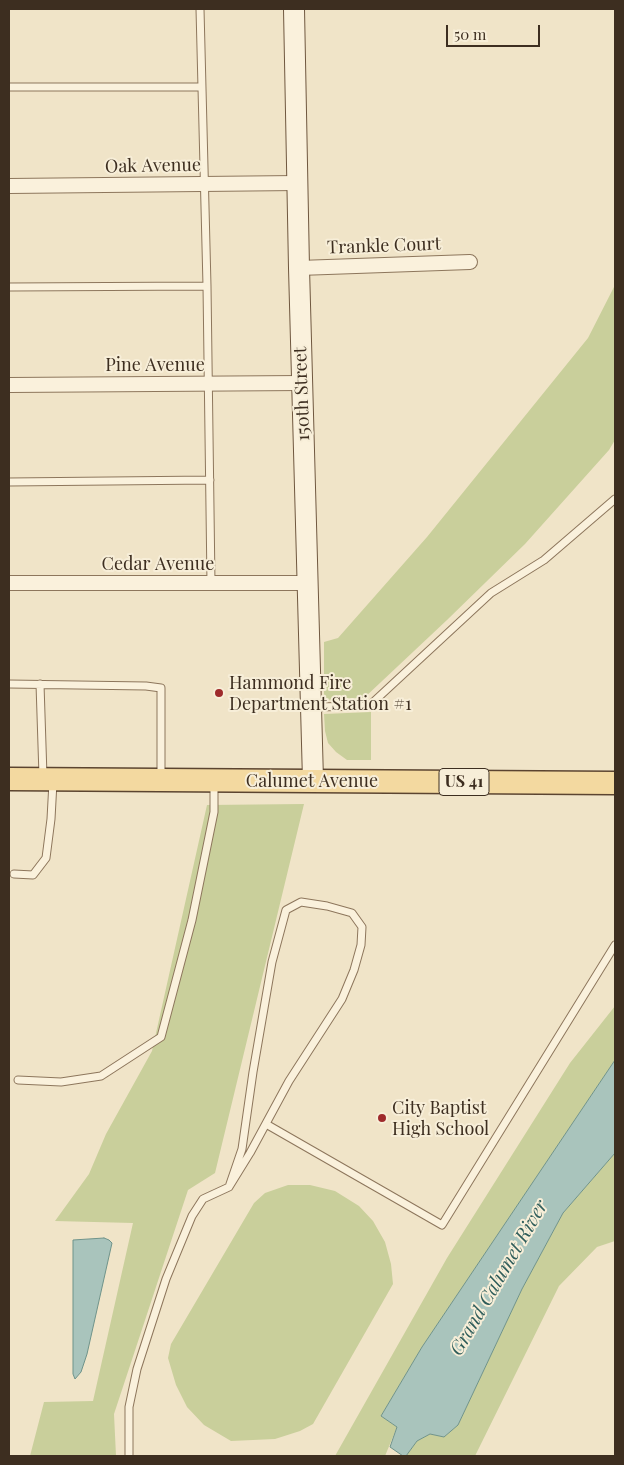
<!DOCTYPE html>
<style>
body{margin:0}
#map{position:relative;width:624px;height:1465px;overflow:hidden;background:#f0e4c8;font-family:"Playfair Display",serif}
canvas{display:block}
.frame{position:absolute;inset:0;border:10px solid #3d2e20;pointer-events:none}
.scale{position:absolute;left:446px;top:25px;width:94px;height:22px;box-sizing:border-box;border:2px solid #3d2e20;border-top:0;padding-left:6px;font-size:15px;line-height:18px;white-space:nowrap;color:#3d2e20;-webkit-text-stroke:4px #f7eed8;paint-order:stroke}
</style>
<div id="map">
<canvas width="624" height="1465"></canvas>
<div class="frame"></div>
<div class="scale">50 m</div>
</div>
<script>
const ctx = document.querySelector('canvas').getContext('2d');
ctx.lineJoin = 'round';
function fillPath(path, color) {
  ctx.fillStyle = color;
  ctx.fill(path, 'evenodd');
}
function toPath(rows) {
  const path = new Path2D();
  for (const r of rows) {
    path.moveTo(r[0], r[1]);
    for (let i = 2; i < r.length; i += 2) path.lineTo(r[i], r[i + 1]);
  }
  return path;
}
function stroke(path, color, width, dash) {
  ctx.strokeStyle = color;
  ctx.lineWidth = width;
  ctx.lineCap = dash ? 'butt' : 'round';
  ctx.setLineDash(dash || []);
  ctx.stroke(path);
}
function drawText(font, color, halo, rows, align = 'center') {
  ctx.font = font + ' "Playfair Display",serif';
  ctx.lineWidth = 4;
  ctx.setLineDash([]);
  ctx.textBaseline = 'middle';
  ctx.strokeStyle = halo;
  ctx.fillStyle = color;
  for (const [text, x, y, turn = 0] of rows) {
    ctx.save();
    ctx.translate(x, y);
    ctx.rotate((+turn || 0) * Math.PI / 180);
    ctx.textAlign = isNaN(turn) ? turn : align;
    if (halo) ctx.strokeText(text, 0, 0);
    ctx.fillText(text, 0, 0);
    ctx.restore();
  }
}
fillPath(toPath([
 [615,285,615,440,609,450,525,544,447,620,364,698,324,700,324,642,338,638,427,537,588,338],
 [371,712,371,760,347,760,336,752,328,743,325,731,324,714],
 [304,804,215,1173,188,1190,114,1414,116,1456,30,1456,44,1402,93,1401,133,1223,55,1221,89,1174,106,1134,152,1051,207,805],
 [615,1006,615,1060,422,1347,381,1416,397,1427,385,1456,335,1456,447,1258,570,1063],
 [615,1153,615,1241,597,1247,559,1286,475,1456,406,1456,417,1441,430,1434,444,1437,458,1425,522,1289,563,1213],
 [288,1185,310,1185,335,1191,359,1206,373,1221,385,1242,391,1264,393,1284,313,1424,300,1431,275,1439,231,1441,204,1425,187,1407,176,1385,168,1358,171,1344,254,1203,265,1193]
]), '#c9cf9b');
const water = toPath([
 [615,1060,615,1153,563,1213,522,1289,458,1425,444,1437,430,1434,417,1441,406,1456,403,1456,390,1447,397,1427,381,1416,422,1347,615,1060],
 [104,1238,109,1240,112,1243,87,1354,81,1372,75,1379,73,1374,73,1240,104,1238]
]);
fillPath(water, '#a9c4bc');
stroke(water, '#6f938a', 1);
const lane = toPath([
 [200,9,207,286,211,583],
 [9,87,202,87],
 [9,287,207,286],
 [9,482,210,480],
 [9,684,146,686,161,688,161,778],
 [40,684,43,776],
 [313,707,369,706,491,593,544,560,615,499],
 [14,874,33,875,46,858,51,819,53,782],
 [18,1080,61,1082,101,1076,161,1037,192,920,214,812,214,784],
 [266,1124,442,1225,615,945],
 [129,1456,129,1407,137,1369,166,1279,192,1216,203,1199,229,1187,250,1153,289,1081,342,999,354,970,361,945,362,927,352,913,327,906,301,902,286,910,272,962,253,1072,242,1149,229,1187]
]);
const street = toPath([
 [9,186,297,183],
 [299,268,470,262],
 [9,385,302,383],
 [9,583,307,583]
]);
const secondary = toPath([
 [294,9,299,268,313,780]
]);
const primary = toPath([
 [9,779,615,783]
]);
stroke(lane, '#8d765c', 9);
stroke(street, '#8d765c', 16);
stroke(secondary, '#6f573f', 22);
stroke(primary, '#5b4430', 25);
stroke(lane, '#faf1dc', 7);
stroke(street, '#faf1dc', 14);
stroke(secondary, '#faf1dc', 20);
stroke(primary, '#f3d9a0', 22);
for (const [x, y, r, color] of [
 [219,693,5,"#9e2a2b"],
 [382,1118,5,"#9e2a2b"]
]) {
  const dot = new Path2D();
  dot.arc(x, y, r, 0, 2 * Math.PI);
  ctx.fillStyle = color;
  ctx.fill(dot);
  stroke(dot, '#f7eed8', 2);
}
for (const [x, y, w] of [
 [464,782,50]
]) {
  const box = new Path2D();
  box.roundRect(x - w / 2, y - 13.5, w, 27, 4);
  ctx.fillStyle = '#f7eed8';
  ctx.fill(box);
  stroke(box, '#3d2e20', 1);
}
drawText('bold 16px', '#3d2e20', null, [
 ["US 41",464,782]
]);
drawText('18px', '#3d2e20', '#f7eed8', [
 ["Oak Avenue",153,166,-1],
 ["Trankle Court",384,246,-2],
 ["Pine Avenue",155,365],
 ["150th Street",302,394,-92],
 ["Cedar Avenue",158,564],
 ["Calumet Avenue",312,781]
]);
drawText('18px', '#3d2e20', '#f7eed8', [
 ["Hammond Fire",229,683],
 ["Department Station #1",229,704],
 ["City Baptist",392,1108],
 ["High School",392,1129]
], 'left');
drawText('italic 19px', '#2f5d5a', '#f7eed8', [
 ["Grand Calumet River",499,1278,-60]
]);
</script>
